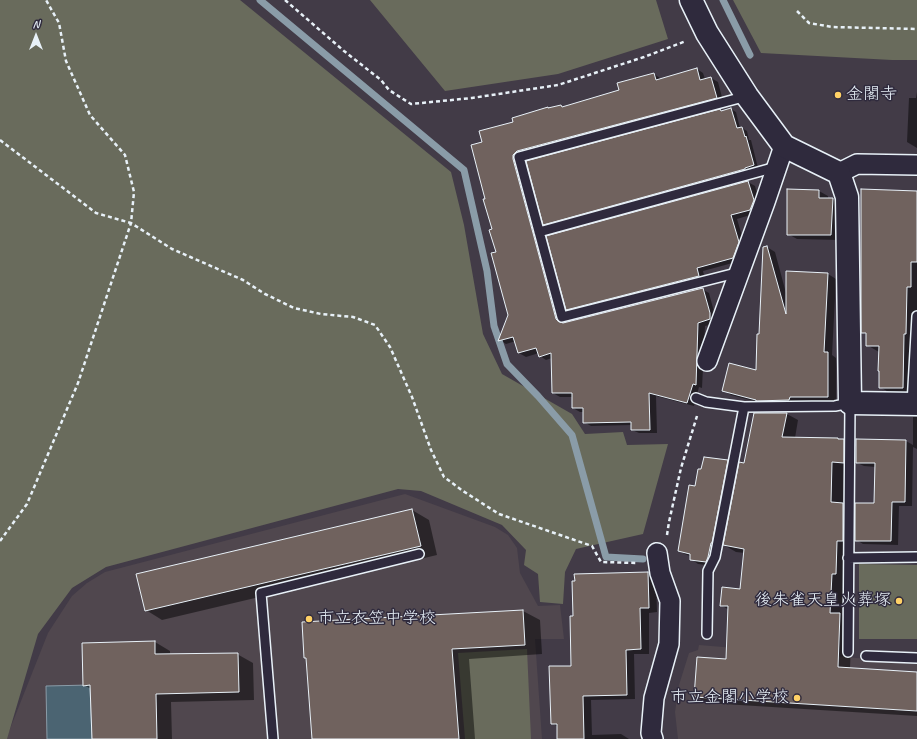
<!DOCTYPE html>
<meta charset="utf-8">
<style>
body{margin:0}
#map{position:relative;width:917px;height:739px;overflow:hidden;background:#423b47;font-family:Caveat,sans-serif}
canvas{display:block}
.north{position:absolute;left:16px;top:16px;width:40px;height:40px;-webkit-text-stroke:3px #2f2a3d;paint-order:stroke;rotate:0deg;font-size:11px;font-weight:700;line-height:16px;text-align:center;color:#e8f1f8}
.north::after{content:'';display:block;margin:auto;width:14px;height:18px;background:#e8f1f8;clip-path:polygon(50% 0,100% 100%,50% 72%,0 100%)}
</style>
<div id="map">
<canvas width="917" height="739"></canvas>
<div class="north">N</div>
</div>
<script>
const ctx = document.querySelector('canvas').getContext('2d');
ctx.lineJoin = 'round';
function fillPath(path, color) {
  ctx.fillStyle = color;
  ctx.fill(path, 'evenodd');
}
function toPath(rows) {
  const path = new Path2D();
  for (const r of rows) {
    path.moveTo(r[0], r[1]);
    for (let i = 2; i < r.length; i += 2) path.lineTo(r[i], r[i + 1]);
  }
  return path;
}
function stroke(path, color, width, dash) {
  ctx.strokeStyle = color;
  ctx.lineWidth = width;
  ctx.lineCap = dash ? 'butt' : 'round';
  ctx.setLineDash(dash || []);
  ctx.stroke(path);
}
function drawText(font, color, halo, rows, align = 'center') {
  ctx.font = font + ' Caveat,"Klee One",sans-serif';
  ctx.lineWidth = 3;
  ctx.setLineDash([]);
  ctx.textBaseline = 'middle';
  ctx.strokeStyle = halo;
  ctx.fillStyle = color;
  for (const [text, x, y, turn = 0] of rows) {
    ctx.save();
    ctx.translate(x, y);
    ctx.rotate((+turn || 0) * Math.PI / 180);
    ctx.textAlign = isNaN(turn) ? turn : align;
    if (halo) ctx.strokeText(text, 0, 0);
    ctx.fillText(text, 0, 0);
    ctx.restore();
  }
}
fillPath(toPath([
 [405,494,495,527,508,535,517,548,520,573,538,606,560,605,564,639,535,639,542,739,6,739,48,633,72,596,87,583,105,572],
 [699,645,917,663,917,739,678,739,675,712,679,685,689,653,698,650]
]), '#50474e');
fillPath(toPath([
 [0,0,240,0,451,172,464,225,483,334,502,374,572,414,585,434,623,432,627,445,668,444,643,534,576,549,565,572,563,604,540,602,538,574,524,565,526,550,502,525,421,491,398,489,106,567,72,588,38,634,7,739,0,739],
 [370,0,656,0,668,39,558,74,445,91],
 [733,0,917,0,917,60,892,60,761,53],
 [859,564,917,565,917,639,859,639],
 [527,649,531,739,465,739,458,653]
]), '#696b5c');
const water = toPath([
 [90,685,92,739,47,739,46,686,90,685]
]);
fillPath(water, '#4b6472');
stroke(water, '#8a9ca8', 1);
fillPath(toPath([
 [697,69,703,73,705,79,711,78,718,82,723,101,520,160,563,324,702,289,709,293,717,323,705,326,702,388,699,387,694,406,656,396,657,433,639,433,632,430,632,425,591,426,584,422,584,412,580,412,573,408,573,397,560,397,553,393,552,358,546,360,540,356,539,353,526,357,519,353,516,341,506,344,499,340,509,315,487,199,483,143,514,123,561,106,564,107,621,91,654,74,660,78,661,79],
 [917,92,917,148,907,142,909,98,916,98],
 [731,109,736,112,740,128,742,128,747,131,749,140,751,140,758,168,549,227,544,224,720,110,722,111],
 [748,182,755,186,760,204,757,213,737,219,745,246,740,261,703,271,705,280,574,313,567,309,548,237],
 [819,191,828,196,828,199,832,199,841,204,839,240,797,239,788,234],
 [917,192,917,395,892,394,880,387,879,352,867,345,867,335,862,332],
 [767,247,775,252,786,293,787,272,828,274,836,279,832,355,836,358,836,401,798,401,797,405,761,403,731,395,723,390,757,372],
 [787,414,798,420,795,438,838,439,843,440,857,447,906,441,913,445,913,417,917,417,917,449,913,447,912,506,899,506,898,545,863,544,855,539,854,547,849,547,847,580,844,580,842,615,852,621,850,668,917,673,917,716,707,703,695,696,727,660,729,610,721,605,741,590,745,553,736,552,724,545,745,464],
 [855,462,864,466,876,467,875,504,856,511,843,504,844,469,855,469],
 [727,461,735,466,713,566,698,564,691,559,691,556,687,555,679,551,696,487,702,470],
 [412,510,429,520,437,555,162,620,146,610],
 [648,573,656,578,657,612,649,613,649,654,634,654,635,699,591,700,592,735,621,734,629,739,558,739,558,727,552,723,572,667,574,617],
 [523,611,540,620,542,654,469,659,475,739,313,739,303,623],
 [155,642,170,651,170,655,237,654,253,663,254,700,171,702,172,739,93,739,91,689,84,685]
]), '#0007');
stroke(toPath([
 [260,0,464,170,487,271,494,326,507,364,538,396,572,435,606,557,643,559],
 [723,0,750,55]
]), '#8a9ca8', 7);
const building = toPath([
 [697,68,700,80,711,77,717,98,517,151,513,155,513,159,533,233,556,319,558,321,563,323,703,288,710,313,710,319,698,323,696,385,693,384,687,403,649,393,650,430,631,430,631,422,583,423,583,408,572,408,572,393,552,393,551,353,539,357,536,348,518,353,513,337,498,341,508,315,491,253,496,252,489,230,492,229,483,199,485,199,471,145,482,142,479,131,513,122,512,118,548,107,548,108,561,105,562,107,619,90,617,83,654,73,656,80,697,68],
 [731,108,737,128,742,127,745,137,746,136,754,165,745,168,745,169,543,225,526,161,720,109,721,111,731,108],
 [748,181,754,200,750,210,731,215,739,242,733,258,697,268,699,276,566,310,546,236,748,181],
 [787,189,819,190,819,198,833,198,831,235,787,235,787,189],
 [861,189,917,191,917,262,911,262,911,287,907,287,906,334,904,334,903,388,879,388,879,371,878,371,879,346,866,346,866,333,861,333,861,189],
 [767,246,786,314,786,271,828,273,824,352,828,352,828,397,790,397,789,400,756,401,756,400,722,391,729,363,756,370,757,334,759,334,763,247,767,246],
 [754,413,787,413,782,437,838,438,838,439,844,439,844,463,832,462,831,502,843,503,843,541,837,541,836,574,832,574,830,613,840,613,838,667,917,672,917,711,694,697,697,657,726,659,728,606,720,606,722,587,740,589,744,549,723,545,739,462,744,463,754,413],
 [856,439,906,440,905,502,892,502,891,541,855,541,855,503,874,503,875,463,856,463,856,439],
 [704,457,728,460,712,543,711,543,708,557,706,562,690,560,690,554,678,551,689,485,695,486,698,469,701,469,704,457],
 [412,509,421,546,145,611,136,574,412,509],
 [648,572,649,608,640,608,641,649,626,650,627,695,583,696,584,739,557,739,557,724,551,724,549,666,571,666,570,616,573,616,572,581,575,581,574,574,648,572],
 [523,610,525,645,452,649,459,739,312,739,306,658,304,658,302,622,523,610],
 [155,641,155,654,238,653,239,692,156,694,157,739,92,739,90,685,83,686,82,643,155,641]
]);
fillPath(building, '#70625e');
stroke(building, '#e8f1f8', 1);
const service = toPath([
 [539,232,776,167],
 [740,272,562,317,519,157,747,96],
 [696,398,706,402,744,407,835,406,850,403,848,652],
 [912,404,917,316],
 [848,558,917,557],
 [707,634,708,571,715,557,744,407],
 [866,656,917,658],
 [273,739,261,593,419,554]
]);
const minor = toPath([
 [839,173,857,164,917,165],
 [707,361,765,202,784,146],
 [653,739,651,733,654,698,669,644,670,601,660,573,657,553]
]);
const tertiary = toPath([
 [691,0,707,33,747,96,784,146,839,173,847,197,850,403,917,404]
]);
stroke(service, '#e8f1f8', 12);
stroke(minor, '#e8f1f8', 22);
stroke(tertiary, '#e8f1f8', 25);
stroke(toPath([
 [285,0,344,51,381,80,389,90,411,104,472,98,558,85,644,57,686,41],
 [797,11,809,23,832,27,917,29],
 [0,140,96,213,131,223,134,192,125,155,90,115,66,61,59,23,46,0],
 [667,535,669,522,681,468,697,416],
 [0,541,27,504,78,383,131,223,172,249,243,280,265,294,294,308,321,314,353,317,375,325,390,347,412,397,431,450,444,477,463,491,499,514,592,546,601,562,638,563]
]), '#e8f1f8', 2.5, [4, 3]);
stroke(service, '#2f2a3d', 9);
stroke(minor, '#2f2a3d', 19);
stroke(tertiary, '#2f2a3d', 22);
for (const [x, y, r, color] of [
 [838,95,4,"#ffd166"],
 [899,601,4,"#ffd166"],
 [309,619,4,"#ffd166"],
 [797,698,4,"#ffd166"]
]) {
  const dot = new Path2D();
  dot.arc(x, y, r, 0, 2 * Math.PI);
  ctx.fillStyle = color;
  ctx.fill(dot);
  stroke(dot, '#2f2a3d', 1.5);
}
drawText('17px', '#e8f1f8', '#2f2a3d', [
 ["金閣寺",846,95],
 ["後朱雀天皇火葬塚",891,601,"right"],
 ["市立衣笠中学校",317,619],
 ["市立金閣小学校",789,698,"right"]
], 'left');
</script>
